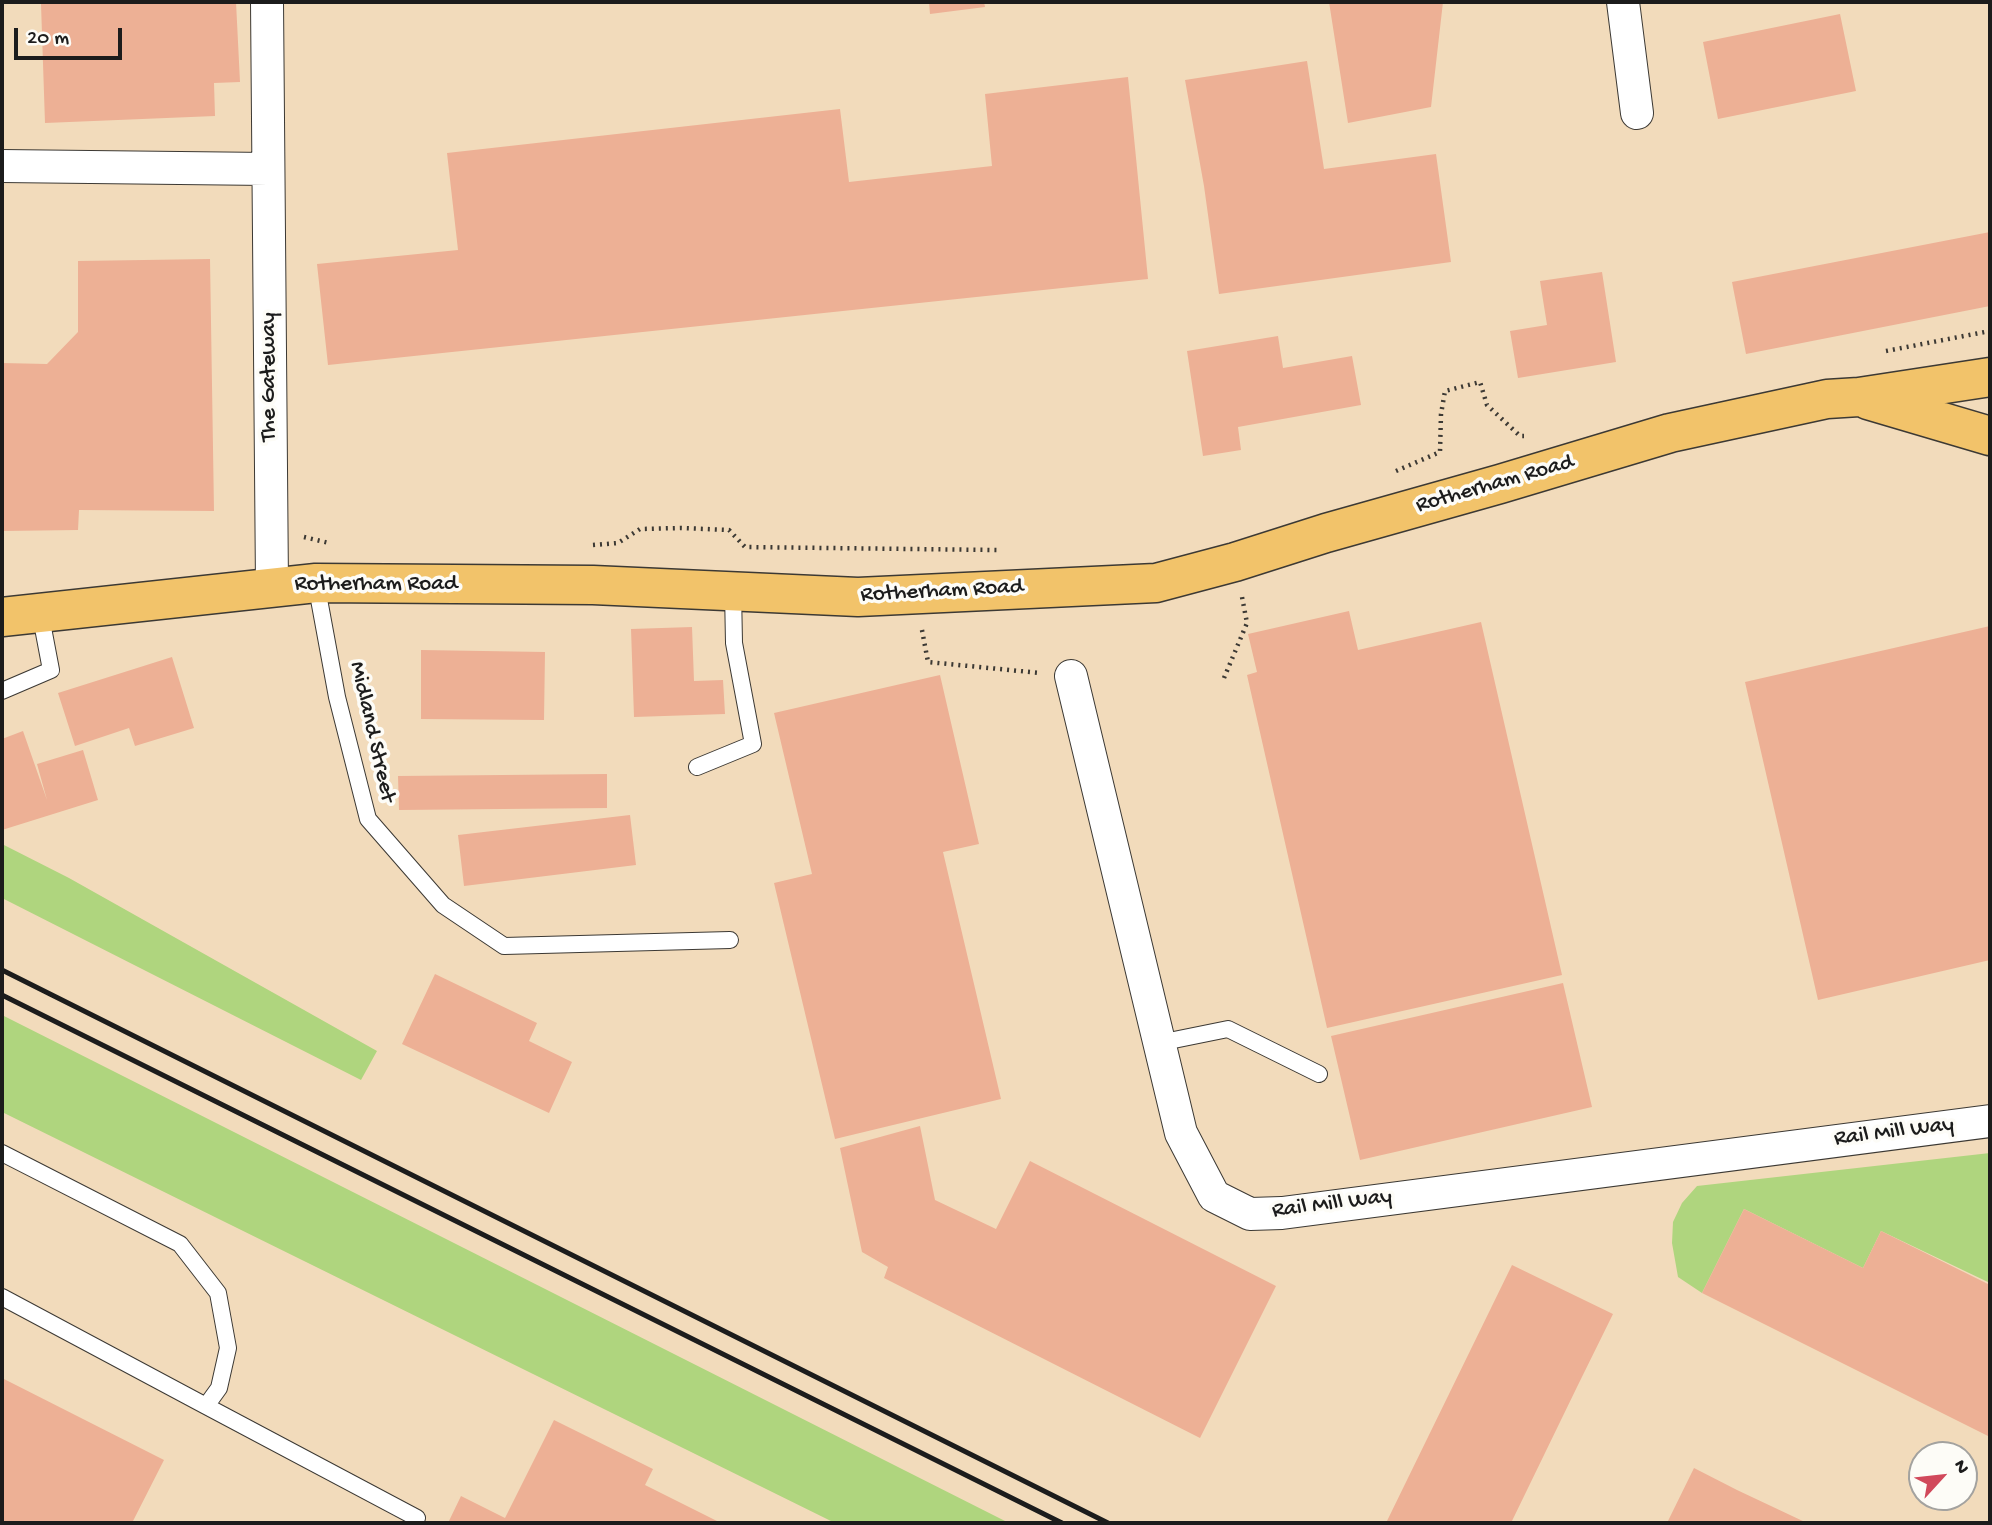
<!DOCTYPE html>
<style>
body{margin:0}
#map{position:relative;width:1992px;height:1525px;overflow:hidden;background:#f2dbbb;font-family:"Gochi Hand",sans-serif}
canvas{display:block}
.frame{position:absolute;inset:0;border:4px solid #1c1c1c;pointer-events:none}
.north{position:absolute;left:1908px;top:1441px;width:70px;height:70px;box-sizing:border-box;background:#fdfcf7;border:2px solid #a3a29f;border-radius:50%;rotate:63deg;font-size:19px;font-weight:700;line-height:28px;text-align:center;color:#1c1c1c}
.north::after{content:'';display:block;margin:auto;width:24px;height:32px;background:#d1495b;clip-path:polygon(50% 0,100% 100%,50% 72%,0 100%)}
.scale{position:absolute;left:14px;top:28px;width:108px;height:32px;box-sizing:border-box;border:4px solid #1c1c1c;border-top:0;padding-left:9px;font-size:21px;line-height:24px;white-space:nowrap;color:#1c1c1c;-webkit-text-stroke:5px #fdfcf7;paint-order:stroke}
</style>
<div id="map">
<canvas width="1992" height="1525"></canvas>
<div class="frame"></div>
<div class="north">N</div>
<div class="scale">20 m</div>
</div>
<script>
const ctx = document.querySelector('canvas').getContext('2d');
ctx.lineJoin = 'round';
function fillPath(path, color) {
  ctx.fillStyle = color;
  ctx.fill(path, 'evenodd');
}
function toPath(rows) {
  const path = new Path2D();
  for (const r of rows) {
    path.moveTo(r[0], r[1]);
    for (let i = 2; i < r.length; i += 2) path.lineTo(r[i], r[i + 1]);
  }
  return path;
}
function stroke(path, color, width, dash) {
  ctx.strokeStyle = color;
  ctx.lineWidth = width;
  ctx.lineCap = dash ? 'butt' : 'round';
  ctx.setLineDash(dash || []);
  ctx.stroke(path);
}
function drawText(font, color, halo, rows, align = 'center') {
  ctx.font = font + ' "Gochi Hand",sans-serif';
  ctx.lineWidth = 7;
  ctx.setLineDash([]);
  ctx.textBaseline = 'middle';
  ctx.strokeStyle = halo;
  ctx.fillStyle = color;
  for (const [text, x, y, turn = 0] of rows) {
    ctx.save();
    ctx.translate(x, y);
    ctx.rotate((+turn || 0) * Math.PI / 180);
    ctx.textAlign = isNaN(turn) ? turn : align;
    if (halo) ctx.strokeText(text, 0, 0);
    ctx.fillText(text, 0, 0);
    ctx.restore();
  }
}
fillPath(toPath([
 [2,844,69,878,377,1051,361,1080,2,898],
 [2,1015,1009,1523,835,1523,2,1112],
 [1990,1153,1990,1283,1881,1231,1863,1268,1744,1209,1702,1293,1678,1277,1672,1243,1673,1222,1682,1203,1697,1186]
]), '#afd57e');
fillPath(toPath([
 [95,2,236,2,240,82,214,83,215,116,45,123,41,4],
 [929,2,984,2,985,7,930,14],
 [1329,2,1443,2,1431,107,1348,123],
 [1840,14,1856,91,1718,119,1703,42],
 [1307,61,1324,169,1436,154,1451,262,1219,294,1204,186,1185,80],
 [1128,77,1148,279,328,365,317,264,458,250,447,153,840,109,849,182,992,166,985,94],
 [1990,232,1990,306,1746,354,1732,282],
 [210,259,214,511,79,510,78,530,2,531,2,363,47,364,78,332,78,261],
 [1602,272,1616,362,1518,378,1510,331,1547,325,1540,281],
 [1278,336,1283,368,1352,356,1361,405,1238,427,1241,450,1203,456,1187,351],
 [1349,611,1358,650,1481,622,1562,975,1327,1028,1247,675,1257,672,1248,634],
 [1990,626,1990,960,1818,1000,1745,682],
 [692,627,694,681,723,680,725,714,634,717,631,629],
 [421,650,545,652,544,720,421,719],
 [172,657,194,728,135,746,129,728,75,746,58,693],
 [940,675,979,844,943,852,1001,1099,835,1139,774,883,812,874,774,713],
 [23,731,47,800,37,764,83,750,98,800,2,830,2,739],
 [607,774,607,808,399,810,398,776],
 [630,815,636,865,464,886,458,835],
 [435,974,537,1023,529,1041,572,1062,549,1113,402,1044],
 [1563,983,1592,1107,1360,1160,1331,1036],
 [920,1126,935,1200,996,1229,1030,1161,1276,1286,1200,1438,884,1278,888,1267,862,1252,840,1148],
 [1744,1209,1863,1268,1881,1231,1990,1285,1990,1437,1702,1293],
 [1512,1265,1613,1314,1577,1387,1511,1523,1386,1523],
 [2,1378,164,1460,132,1523,2,1523],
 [554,1420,653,1469,645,1485,721,1523,448,1523,461,1496,505,1518],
 [1694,1468,1737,1490,1807,1523,1667,1523]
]), '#edb095');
const lane = toPath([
 [316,583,337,697,368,819,443,905,504,946,730,940],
 [2,691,51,670,40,612],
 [697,767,753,744,734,643,733,591],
 [1159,1043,1228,1029,1319,1074],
 [2,1153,180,1244,218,1293,228,1348,219,1388,206,1406,2,1297],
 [206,1406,417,1518]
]);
const street = toPath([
 [267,2,272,586],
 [1623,2,1637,113],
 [2,166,268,169],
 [1071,676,1181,1133,1214,1196,1250,1214,1282,1213,1990,1121]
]);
const primary = toPath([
 [1868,400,1990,436],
 [2,617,316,583,593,585,858,597,1156,583,1235,562,1326,533,1500,484,1670,433,1827,399,1859,397,1990,377]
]);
stroke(lane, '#3c3934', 18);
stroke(street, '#3c3934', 34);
stroke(primary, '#3c3934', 41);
stroke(toPath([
 [1886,351,1990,331],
 [1396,471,1440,452,1441,414,1445,391,1480,382,1487,405,1520,436,1524,436],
 [304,537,329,543],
 [593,545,618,543,640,529,681,528,729,530,745,547,997,550],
 [922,630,928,662,1040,673],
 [1224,678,1247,623,1242,597]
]), '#3c3934', 4.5, [2, 5]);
stroke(lane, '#fff', 16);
stroke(street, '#fff', 32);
stroke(primary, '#f2c36a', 38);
stroke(toPath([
 [2,970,1108,1523],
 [2,995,1062,1523]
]), '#1c1c1c', 5);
drawText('23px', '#1c1c1c', '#fdfcf7', [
 ["The Gateway",270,377,-90],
 ["Rotherham Road",1495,485,-16],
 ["Rotherham Road",376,585],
 ["Rotherham Road",942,592,-3],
 ["Midland Street",371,732,77],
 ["Rail Mill Way",1894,1133,-7],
 ["Rail Mill Way",1332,1205,-7]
]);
</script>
